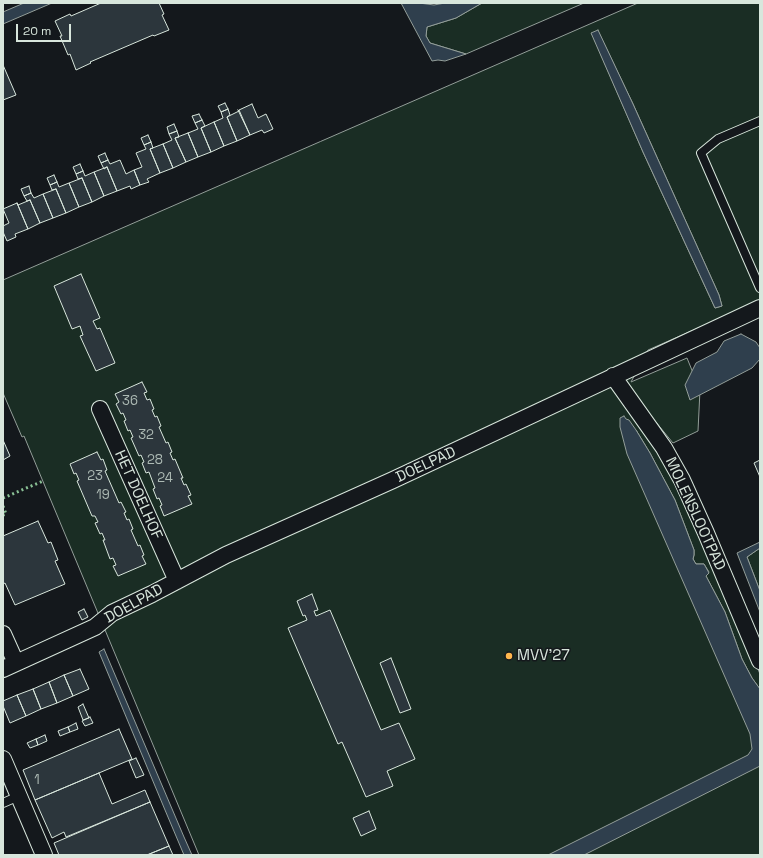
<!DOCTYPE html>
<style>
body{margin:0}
#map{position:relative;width:763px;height:858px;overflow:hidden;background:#14181c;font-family:"Space Grotesk",sans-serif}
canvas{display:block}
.frame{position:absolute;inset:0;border:4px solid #d8e6dc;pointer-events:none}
.scale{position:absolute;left:16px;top:24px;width:55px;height:18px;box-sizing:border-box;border:2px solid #d8e6dc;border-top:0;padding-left:5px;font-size:12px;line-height:14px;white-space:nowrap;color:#d8e6dc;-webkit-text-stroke:3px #14181c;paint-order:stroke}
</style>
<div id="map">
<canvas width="763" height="858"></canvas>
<div class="frame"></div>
<div class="scale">20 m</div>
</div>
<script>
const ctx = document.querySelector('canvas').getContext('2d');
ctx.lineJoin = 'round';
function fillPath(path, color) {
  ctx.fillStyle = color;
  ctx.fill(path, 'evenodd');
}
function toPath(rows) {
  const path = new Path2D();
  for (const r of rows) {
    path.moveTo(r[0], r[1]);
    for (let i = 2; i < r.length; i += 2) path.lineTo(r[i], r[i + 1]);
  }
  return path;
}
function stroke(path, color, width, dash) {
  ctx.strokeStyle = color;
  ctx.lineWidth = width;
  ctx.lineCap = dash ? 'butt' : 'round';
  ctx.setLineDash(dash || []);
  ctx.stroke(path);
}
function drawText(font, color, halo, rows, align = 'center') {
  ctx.font = font + ' "Space Grotesk",sans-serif';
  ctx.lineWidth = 3;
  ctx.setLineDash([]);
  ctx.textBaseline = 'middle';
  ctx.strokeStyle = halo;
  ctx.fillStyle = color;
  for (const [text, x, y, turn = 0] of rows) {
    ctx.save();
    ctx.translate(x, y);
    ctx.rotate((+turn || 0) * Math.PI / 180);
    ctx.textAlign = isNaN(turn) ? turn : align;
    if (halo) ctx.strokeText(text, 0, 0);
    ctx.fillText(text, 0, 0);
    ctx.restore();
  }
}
const green = toPath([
 [482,3,584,3,466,54,430,43,426,36,427,27,456,18,482,3],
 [638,3,760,3,760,302,728,318,705,325,648,350,631,382,687,358,700,390,698,431,673,443,628,388,656,445,681,488,760,674,760,689,752,678,742,659,725,612,706,576,709,572,704,564,696,564,693,559,694,555,694,550,675,500,650,453,636,430,760,720,760,855,199,855,24,436,22,437,3,393,3,280,638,3],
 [598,31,633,104,719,295,722,306,715,308,643,152,592,34,598,31],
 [760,548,760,591,747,557,760,548]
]);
fillPath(green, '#1a2d24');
stroke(green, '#939e99', 1);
const water = toPath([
 [24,3,52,3,3,24,3,12,24,3],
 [401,3,419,3,434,5,445,3,482,3,456,18,427,27,426,36,430,43,466,54,445,61,438,60,432,61,401,3],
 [598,30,633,104,719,295,722,306,715,308,643,152,591,33,598,30],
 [741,334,756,342,760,348,760,359,752,368,690,400,685,385,696,363,717,352,724,341,741,334],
 [624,416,626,419,629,420,636,430,650,453,675,500,694,550,694,555,693,559,696,564,704,564,709,573,706,576,725,612,742,659,752,678,760,689,760,766,584,855,548,855,748,755,752,749,750,734,627,454,620,427,620,418,624,416],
 [760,542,760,548,747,557,760,591,760,612,737,553,760,542],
 [104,649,184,837,192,855,184,855,165,810,99,652,104,649]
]);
fillPath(water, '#2f3f4d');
stroke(water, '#939e99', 1);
const building = toPath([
 [101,3,159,3,164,14,162,15,169,30,154,36,153,35,90,62,91,63,76,70,70,54,68,55,60,36,62,36,55,21,70,14,71,16,101,3],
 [3,65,16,95,3,100,3,65],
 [225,103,228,109,221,112,218,106,225,103],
 [252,104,258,118,266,114,273,129,264,133,262,130,250,135,239,110,252,104],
 [228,109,230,115,227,117,237,141,224,146,214,122,223,118,221,112,228,109],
 [238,110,250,135,237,141,227,117,239,111,238,110],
 [199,114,202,120,195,123,192,116,199,114],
 [202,120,205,126,201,128,211,152,198,157,188,133,198,129,195,123,202,120],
 [214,122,224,146,211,152,201,128,214,122],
 [174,124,177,131,169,134,167,127,174,124],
 [177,131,179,137,175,138,186,162,173,168,163,144,172,140,169,134,177,131],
 [188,133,198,157,186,162,175,138,188,133],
 [148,135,151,142,144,145,141,138,148,135],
 [151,142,153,148,150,149,160,173,147,179,149,182,140,185,134,170,142,167,136,153,146,149,144,145,151,142],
 [163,144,173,168,160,173,150,149,163,144],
 [105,153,108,160,101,163,98,156,105,153],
 [108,160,110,164,120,160,126,174,134,170,140,185,131,189,130,186,117,191,107,167,104,169,101,163,108,160],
 [80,164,83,171,76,174,73,167,80,164],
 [107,167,117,191,104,196,94,172,107,167],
 [83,171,85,176,94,172,104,196,92,202,82,178,78,179,76,174,83,171],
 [54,175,57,182,50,185,47,178,54,175],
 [82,178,92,202,79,207,69,183,82,178],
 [57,182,59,187,69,183,79,207,66,213,56,189,52,190,50,185,57,182],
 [29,186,31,193,24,196,21,189,29,186],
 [56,189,66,213,53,218,43,194,56,189],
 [31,193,34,198,43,194,53,218,40,223,30,200,27,201,24,196,31,193],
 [30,200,40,223,28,229,17,203,18,205,30,200],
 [17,203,28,229,15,234,16,237,7,241,3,232,3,226,9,223,3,209,17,203],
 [81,274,100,318,93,321,97,329,100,328,115,363,96,371,80,336,83,335,80,326,72,329,54,286,81,274],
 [142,382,147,392,144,393,147,400,150,399,154,409,152,410,155,417,157,416,161,426,159,427,166,443,168,442,172,452,170,453,173,460,175,459,183,478,181,478,184,485,186,484,191,495,188,496,192,504,164,516,160,506,162,505,159,498,157,499,153,489,155,488,149,472,146,473,142,463,144,462,141,455,139,456,131,438,133,437,130,430,128,431,124,421,126,420,123,413,121,414,116,404,119,402,115,394,142,382],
 [3,440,10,456,3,460,3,440],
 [97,452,101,460,103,459,107,470,105,471,119,503,121,502,126,512,124,513,127,520,129,519,133,529,131,530,138,546,140,545,144,555,142,556,146,564,118,576,113,566,116,565,113,558,110,559,103,540,105,540,102,533,100,534,95,523,98,522,95,516,92,516,77,481,79,480,76,473,74,474,70,464,97,452],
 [760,460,760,477,754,463,760,460],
 [38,521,48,543,51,542,58,560,55,561,65,584,15,605,5,583,3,584,3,536,38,521],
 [312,594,318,610,314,611,316,616,330,610,381,730,399,723,415,759,387,771,393,786,366,797,342,742,338,744,288,628,307,620,305,615,303,616,297,601,312,594],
 [84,609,88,617,82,620,78,612,84,609],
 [391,658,411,709,400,713,380,663,391,658],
 [80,669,89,689,73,696,64,675,80,669],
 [64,675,73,696,57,703,49,682,64,675],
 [49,682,57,703,41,709,33,689,49,682],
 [33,689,41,709,26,716,17,695,33,689],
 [17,695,26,716,10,723,3,706,3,701,17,695],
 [83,704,89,718,83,720,78,707,83,704],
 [90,717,93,723,85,726,82,721,90,717],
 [76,723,78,729,70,732,68,727,76,723],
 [68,727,70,732,60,736,58,731,68,727],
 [119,729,132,759,35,800,23,770,119,729],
 [45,735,47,741,38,745,36,739,45,735],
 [36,739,38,745,30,748,27,743,36,739],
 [136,758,144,775,136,778,129,761,136,758],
 [99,773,112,804,145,790,150,802,66,837,64,832,52,838,35,800,99,773],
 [150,802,169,846,147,855,59,855,54,843,150,802],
 [369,811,376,829,361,836,353,818,369,811],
 [169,846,173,855,147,855,169,846]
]);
fillPath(building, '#2c363c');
stroke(building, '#d8e6dc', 1);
const lane = toPath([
 [760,121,718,139,701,153,760,288],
 [3,803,19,796]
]);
const street = toPath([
 [613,376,664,448,682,480,706,533,760,661],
 [100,409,177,581],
 [3,634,16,663],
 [3,669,95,627,112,613,152,594,226,555,393,480,760,308],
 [3,759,44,855]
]);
stroke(lane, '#d8e6dc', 10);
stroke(street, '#d8e6dc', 18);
stroke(lane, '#14181c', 8);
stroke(street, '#14181c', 16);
stroke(toPath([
 [3,498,43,481],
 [3,506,6,514,3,515]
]), '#8ac095', 3, [2, 3]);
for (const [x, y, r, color] of [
 [509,656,4,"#ffb74d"]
]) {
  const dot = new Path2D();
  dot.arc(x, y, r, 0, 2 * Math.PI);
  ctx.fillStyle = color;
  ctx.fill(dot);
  stroke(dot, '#14181c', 1.5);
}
drawText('13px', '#adbab4', null, [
 ["36",130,401],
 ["32",146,435],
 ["28",155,460],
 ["23",95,476],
 ["24",165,478],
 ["19",103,495],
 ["1",37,780]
]);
drawText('15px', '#d8e6dc', '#14181c', [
 ["DOELPAD",426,465,-25],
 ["HET DOELHOF",138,495,66],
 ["MOLENSLOOTPAD",695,514,65],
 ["DOELPAD",134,604,-29]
]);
drawText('15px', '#d8e6dc', '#14181c', [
 ["MVV'27",517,656]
], 'left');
</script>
